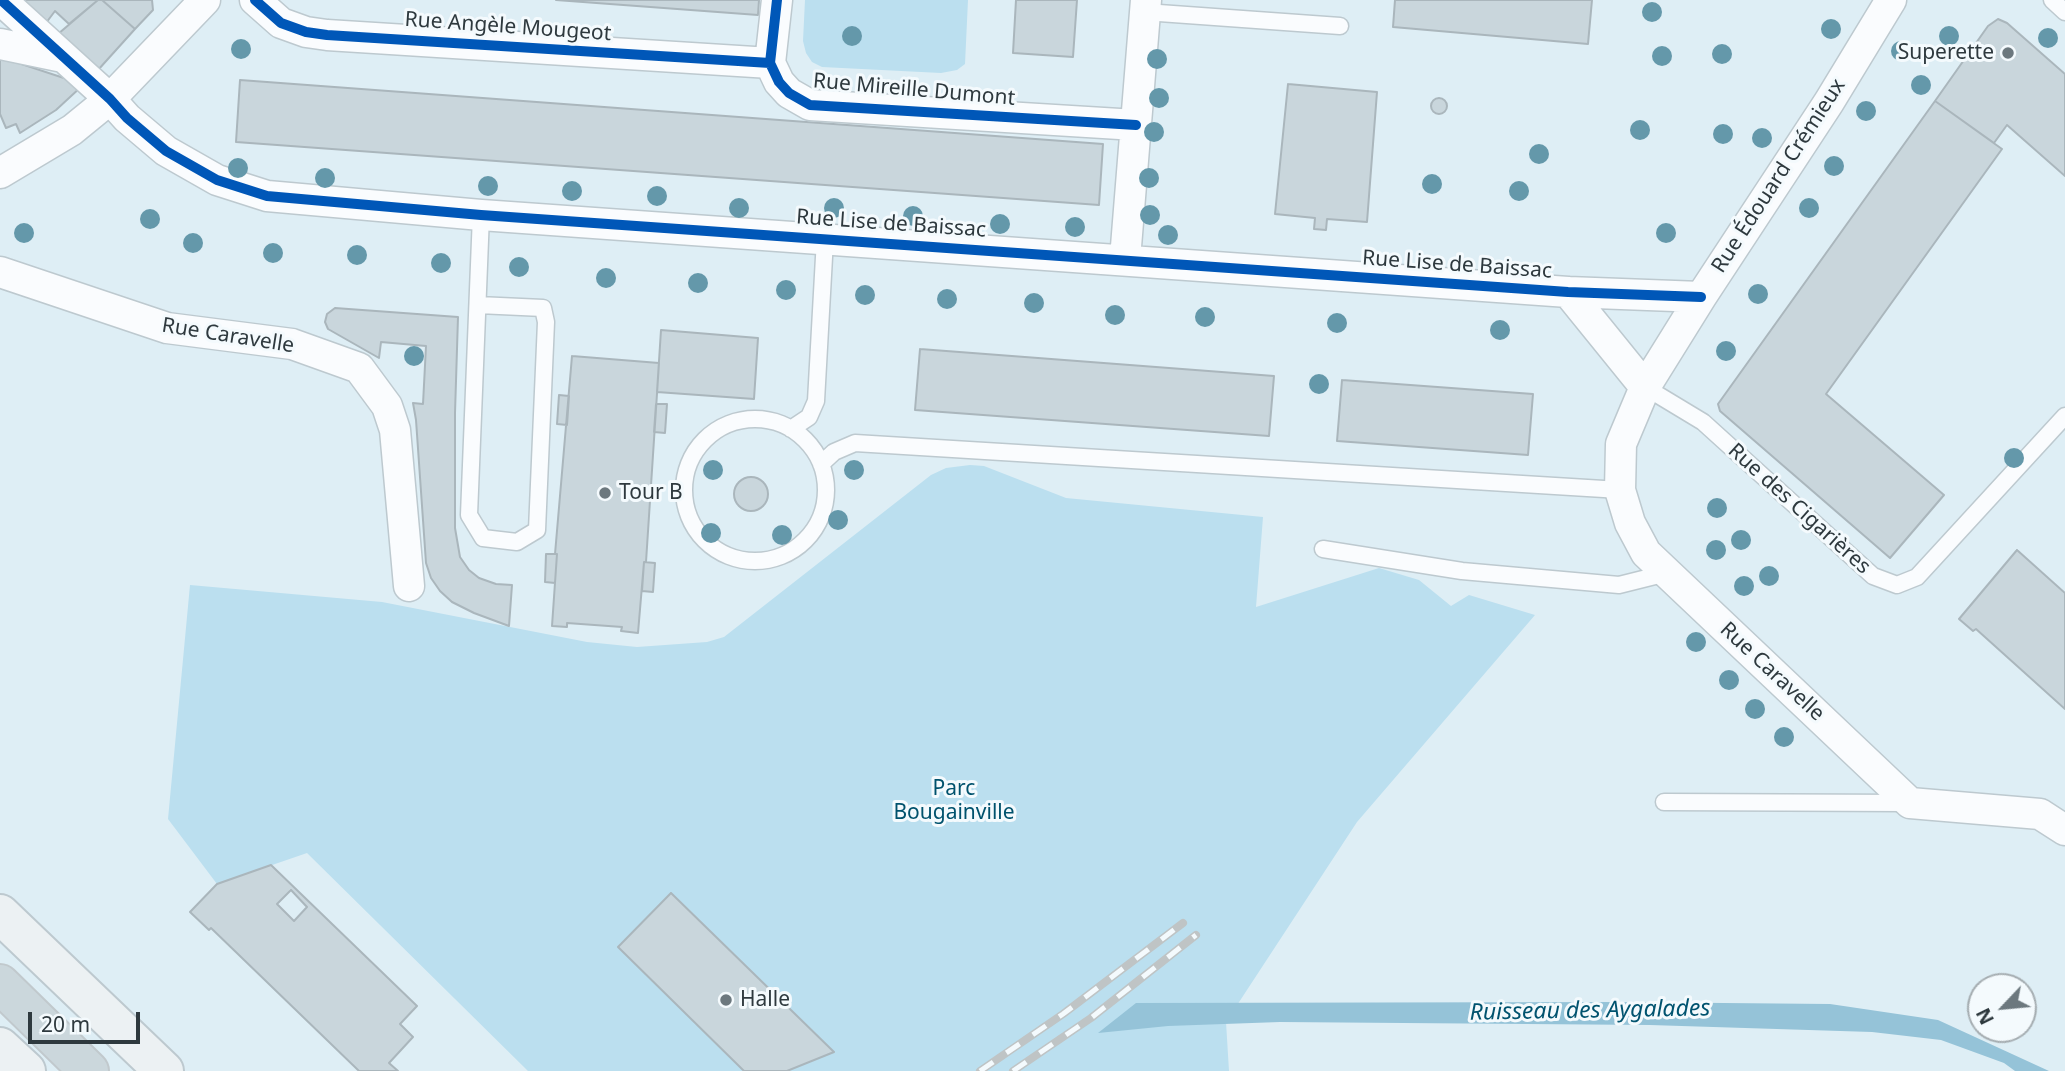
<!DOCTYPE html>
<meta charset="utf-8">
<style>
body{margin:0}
#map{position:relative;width:2065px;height:1071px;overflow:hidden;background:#deeef5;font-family:"Noto Sans",sans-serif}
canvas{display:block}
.north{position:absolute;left:1967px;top:973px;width:70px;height:70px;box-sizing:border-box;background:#f4fafd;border:2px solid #a5adb1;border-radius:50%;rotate:244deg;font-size:19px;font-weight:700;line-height:28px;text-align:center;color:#2e393e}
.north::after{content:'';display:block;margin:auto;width:24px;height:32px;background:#6c787e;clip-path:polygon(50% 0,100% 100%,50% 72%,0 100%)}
.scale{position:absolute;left:28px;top:1012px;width:112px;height:32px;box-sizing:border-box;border:4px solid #2e393e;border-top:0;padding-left:9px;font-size:21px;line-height:24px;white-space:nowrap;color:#2e393e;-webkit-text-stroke:5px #f4fafd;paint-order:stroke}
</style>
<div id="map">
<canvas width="2065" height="1071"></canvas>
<div class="north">N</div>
<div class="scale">20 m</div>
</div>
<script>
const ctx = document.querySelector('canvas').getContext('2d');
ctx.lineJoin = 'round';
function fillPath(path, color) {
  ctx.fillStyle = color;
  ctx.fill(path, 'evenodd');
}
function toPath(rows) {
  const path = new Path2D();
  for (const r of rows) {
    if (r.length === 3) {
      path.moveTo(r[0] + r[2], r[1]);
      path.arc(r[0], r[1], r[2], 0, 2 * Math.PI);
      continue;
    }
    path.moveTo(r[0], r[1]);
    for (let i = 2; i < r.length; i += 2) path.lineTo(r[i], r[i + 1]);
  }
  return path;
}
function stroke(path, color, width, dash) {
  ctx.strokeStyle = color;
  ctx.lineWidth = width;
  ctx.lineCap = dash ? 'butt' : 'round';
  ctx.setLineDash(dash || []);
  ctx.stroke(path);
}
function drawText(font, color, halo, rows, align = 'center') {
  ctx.font = font + ' "Noto Sans",sans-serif';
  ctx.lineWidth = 6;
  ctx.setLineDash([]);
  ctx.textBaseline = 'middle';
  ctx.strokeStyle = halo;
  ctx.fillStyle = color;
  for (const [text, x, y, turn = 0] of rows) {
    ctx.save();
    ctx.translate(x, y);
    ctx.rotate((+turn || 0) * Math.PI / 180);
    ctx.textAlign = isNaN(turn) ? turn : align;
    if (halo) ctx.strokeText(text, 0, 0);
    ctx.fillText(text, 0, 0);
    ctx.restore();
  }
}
fillPath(toPath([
 [805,0,968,0,965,64,957,70,941,73,822,67,812,62,806,53,803,41],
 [970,465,984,466,1066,498,1263,517,1256,607,1379,568,1419,580,1451,606,1469,595,1535,615,1357,822,1226,1022,1229,1071,528,1071,307,853,217,884,168,819,190,585,382,602,587,642,637,647,707,642,724,637,931,475,946,468]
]), '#bbdfef');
fillPath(toPath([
 [1618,1002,1830,1004,1938,1020,2049,1071,2015,1071,2004,1063,1941,1040,1872,1032,1650,1025,1280,1022,1168,1026,1098,1033,1136,1003]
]), '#95c3d8');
const building = toPath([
 [19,0,98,0,69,24,55,11,46,23,19,0],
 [98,0,102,0,135,29,98,70,58,34,98,0],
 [102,0,152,0,153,10,135,29,102,0],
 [556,0,759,0,758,15,556,0],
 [1016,0,1077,0,1073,57,1013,53,1016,0],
 [1395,0,1592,0,1588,44,1393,27,1395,0],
 [1998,19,2007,23,2065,74,2065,176,2007,125,1994,143,1935,101,1988,26,1998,19],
 [0,57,79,83,82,86,56,110,20,133,16,124,6,128,0,114,0,57],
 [240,80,1103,144,1099,205,236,142,240,80],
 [1288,84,1377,92,1367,222,1327,219,1326,230,1314,229,1315,218,1275,214,1288,84],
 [1439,106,8],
 [1935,101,2002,149,1826,394,1944,495,1890,558,1720,411,1718,404,1935,101],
 [335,308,458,317,455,413,455,528,460,557,469,570,479,578,496,584,512,585,509,626,474,613,452,602,440,591,431,578,426,563,416,420,413,403,423,404,426,346,381,342,379,358,328,329,325,322,327,314,335,308],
 [661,330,758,338,754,399,657,392,661,330],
 [920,349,1274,376,1269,436,915,410,920,349],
 [572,356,659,363,646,562,644,562,638,633,621,631,622,627,567,623,567,627,552,626,557,554,555,554,572,356],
 [1342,380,1533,394,1528,455,1337,441,1342,380],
 [559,395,569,396,567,425,557,424,559,395],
 [656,404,667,404,665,433,654,432,656,404],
 [751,494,17],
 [2017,550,2065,593,2065,709,1976,629,1973,631,1959,619,2017,550],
 [546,554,557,554,555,583,545,582,546,554],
 [644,562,655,563,653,592,642,591,644,562],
 [271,865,417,1006,400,1024,413,1037,389,1063,398,1071,359,1071,211,928,209,930,190,912,217,884,271,865],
 [291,890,307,907,294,921,277,904,291,890],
 [671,893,834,1052,787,1071,744,1071,618,947,671,893]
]);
fillPath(building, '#c9d6dc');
stroke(building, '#aab6bc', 2);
const lane = toPath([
 [2052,0,2065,12],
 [1145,12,1340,26],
 [478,305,543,308,546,322,537,530,517,542,483,538,469,515,481,215],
 [1645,387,1703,422,1873,576,1897,585,1917,577,2065,416],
 [755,490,71],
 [791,429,809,417,816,401,825,239],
 [821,464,834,452,855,443,1620,490],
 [1323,549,1462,571,1619,585,1667,573],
 [1664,802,1907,803]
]);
const street = toPath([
 [1,0,110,99,127,118,166,151,217,180,267,196,481,215,1568,292,1701,297],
 [255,0,281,23,306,32,327,35,770,63],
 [777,0,770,63,779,82,789,93,810,105,1136,125],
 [1891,0,1829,102,1701,297,1645,387,1621,444,1620,490,1630,523,1646,553,1910,803,2040,814,2065,830],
 [0,44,63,57],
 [0,173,72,130,110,99,205,0],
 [1125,259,1146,0],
 [0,272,167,328,292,344,359,368,387,406,395,430,409,586],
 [1568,292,1645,387]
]);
const secondary = toPath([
 [0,914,164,1071],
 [0,1047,26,1071]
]);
const highway = toPath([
 [0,984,89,1071]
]);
stroke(lane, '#bdc9cf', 19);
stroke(street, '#bdc9cf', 33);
stroke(secondary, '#bdc9cf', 42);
stroke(highway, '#c1c9cd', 42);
stroke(lane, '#fafcfe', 16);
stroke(street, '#fafcfe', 30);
stroke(secondary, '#ecf1f3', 38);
stroke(highway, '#cbd7dc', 38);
const rail = toPath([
 [980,1071,1063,1014,1183,923],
 [1013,1071,1091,1018,1196,935]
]);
stroke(rail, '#bfc4c5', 8);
stroke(rail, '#f4fafd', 5, [16]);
stroke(toPath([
 [1,0,110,99,127,118,166,151,217,180,267,196,481,215,1568,292,1701,297],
 [255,0,281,23,306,32,327,35,770,63],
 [777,0,770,63,779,82,789,93,810,105,1136,125]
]), '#0057b8', 10);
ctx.fillStyle = '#6498aa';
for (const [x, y] of [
 [1652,12],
 [1831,29],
 [852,36],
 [1949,36],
 [2048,38],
 [241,49],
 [1901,51],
 [1722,54],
 [1662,56],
 [1157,59],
 [1921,85],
 [1159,98],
 [1866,111],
 [1640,130],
 [1154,132],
 [1723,134],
 [1762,138],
 [1539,154],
 [1834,166],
 [238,168],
 [325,178],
 [1149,178],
 [1432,184],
 [488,186],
 [572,191],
 [1519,191],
 [657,196],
 [739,208],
 [834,208],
 [1809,208],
 [1150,215],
 [913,216],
 [150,219],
 [1000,224],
 [1075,227],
 [24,233],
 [1666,233],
 [1168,235],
 [193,243],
 [273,253],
 [357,255],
 [441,263],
 [519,267],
 [606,278],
 [698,283],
 [786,290],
 [1758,294],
 [865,295],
 [947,299],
 [1034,303],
 [1115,315],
 [1205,317],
 [1337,323],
 [1500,330],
 [1726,351],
 [414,356],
 [1319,384],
 [2014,458],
 [713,470],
 [854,470],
 [1717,508],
 [838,520],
 [711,533],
 [782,535],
 [1741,540],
 [1716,550],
 [1769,576],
 [1744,586],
 [1696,642],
 [1729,680],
 [1755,709],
 [1784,737]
]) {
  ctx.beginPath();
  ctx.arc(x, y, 10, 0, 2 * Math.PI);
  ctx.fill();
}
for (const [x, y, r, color] of [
 [2008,53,7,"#6c787e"],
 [605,493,7,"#6c787e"],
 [726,1000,7,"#6c787e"]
]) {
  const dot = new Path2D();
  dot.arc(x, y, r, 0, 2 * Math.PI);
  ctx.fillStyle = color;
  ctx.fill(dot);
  stroke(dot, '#f4fafd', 2.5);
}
drawText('21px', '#2e393e', '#f4fafd', [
 ["Rue Angèle Mougeot",508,27,4],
 ["Rue Mireille Dumont",914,90,5],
 ["Rue Édouard Crémieux",1779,176,-57],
 ["Rue Lise de Baissac",891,224,4],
 ["Rue Lise de Baissac",1457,265,4],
 ["Rue Caravelle",228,336,9],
 ["Rue des Cigarières",1799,509,42],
 ["Rue Caravelle",1772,672,43]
]);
drawText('21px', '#2e393e', '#f4fafd', [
 ["Superette",1994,53,"right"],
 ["Tour B",619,493],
 ["Halle",740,1000]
], 'left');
drawText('21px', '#00526d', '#f4fafd', [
 ["Parc",954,789],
 ["Bougainville",954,813]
]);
drawText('italic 23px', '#01536f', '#f4fafd', [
 ["Ruisseau des Aygalades",1590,1011,-1]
]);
</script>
